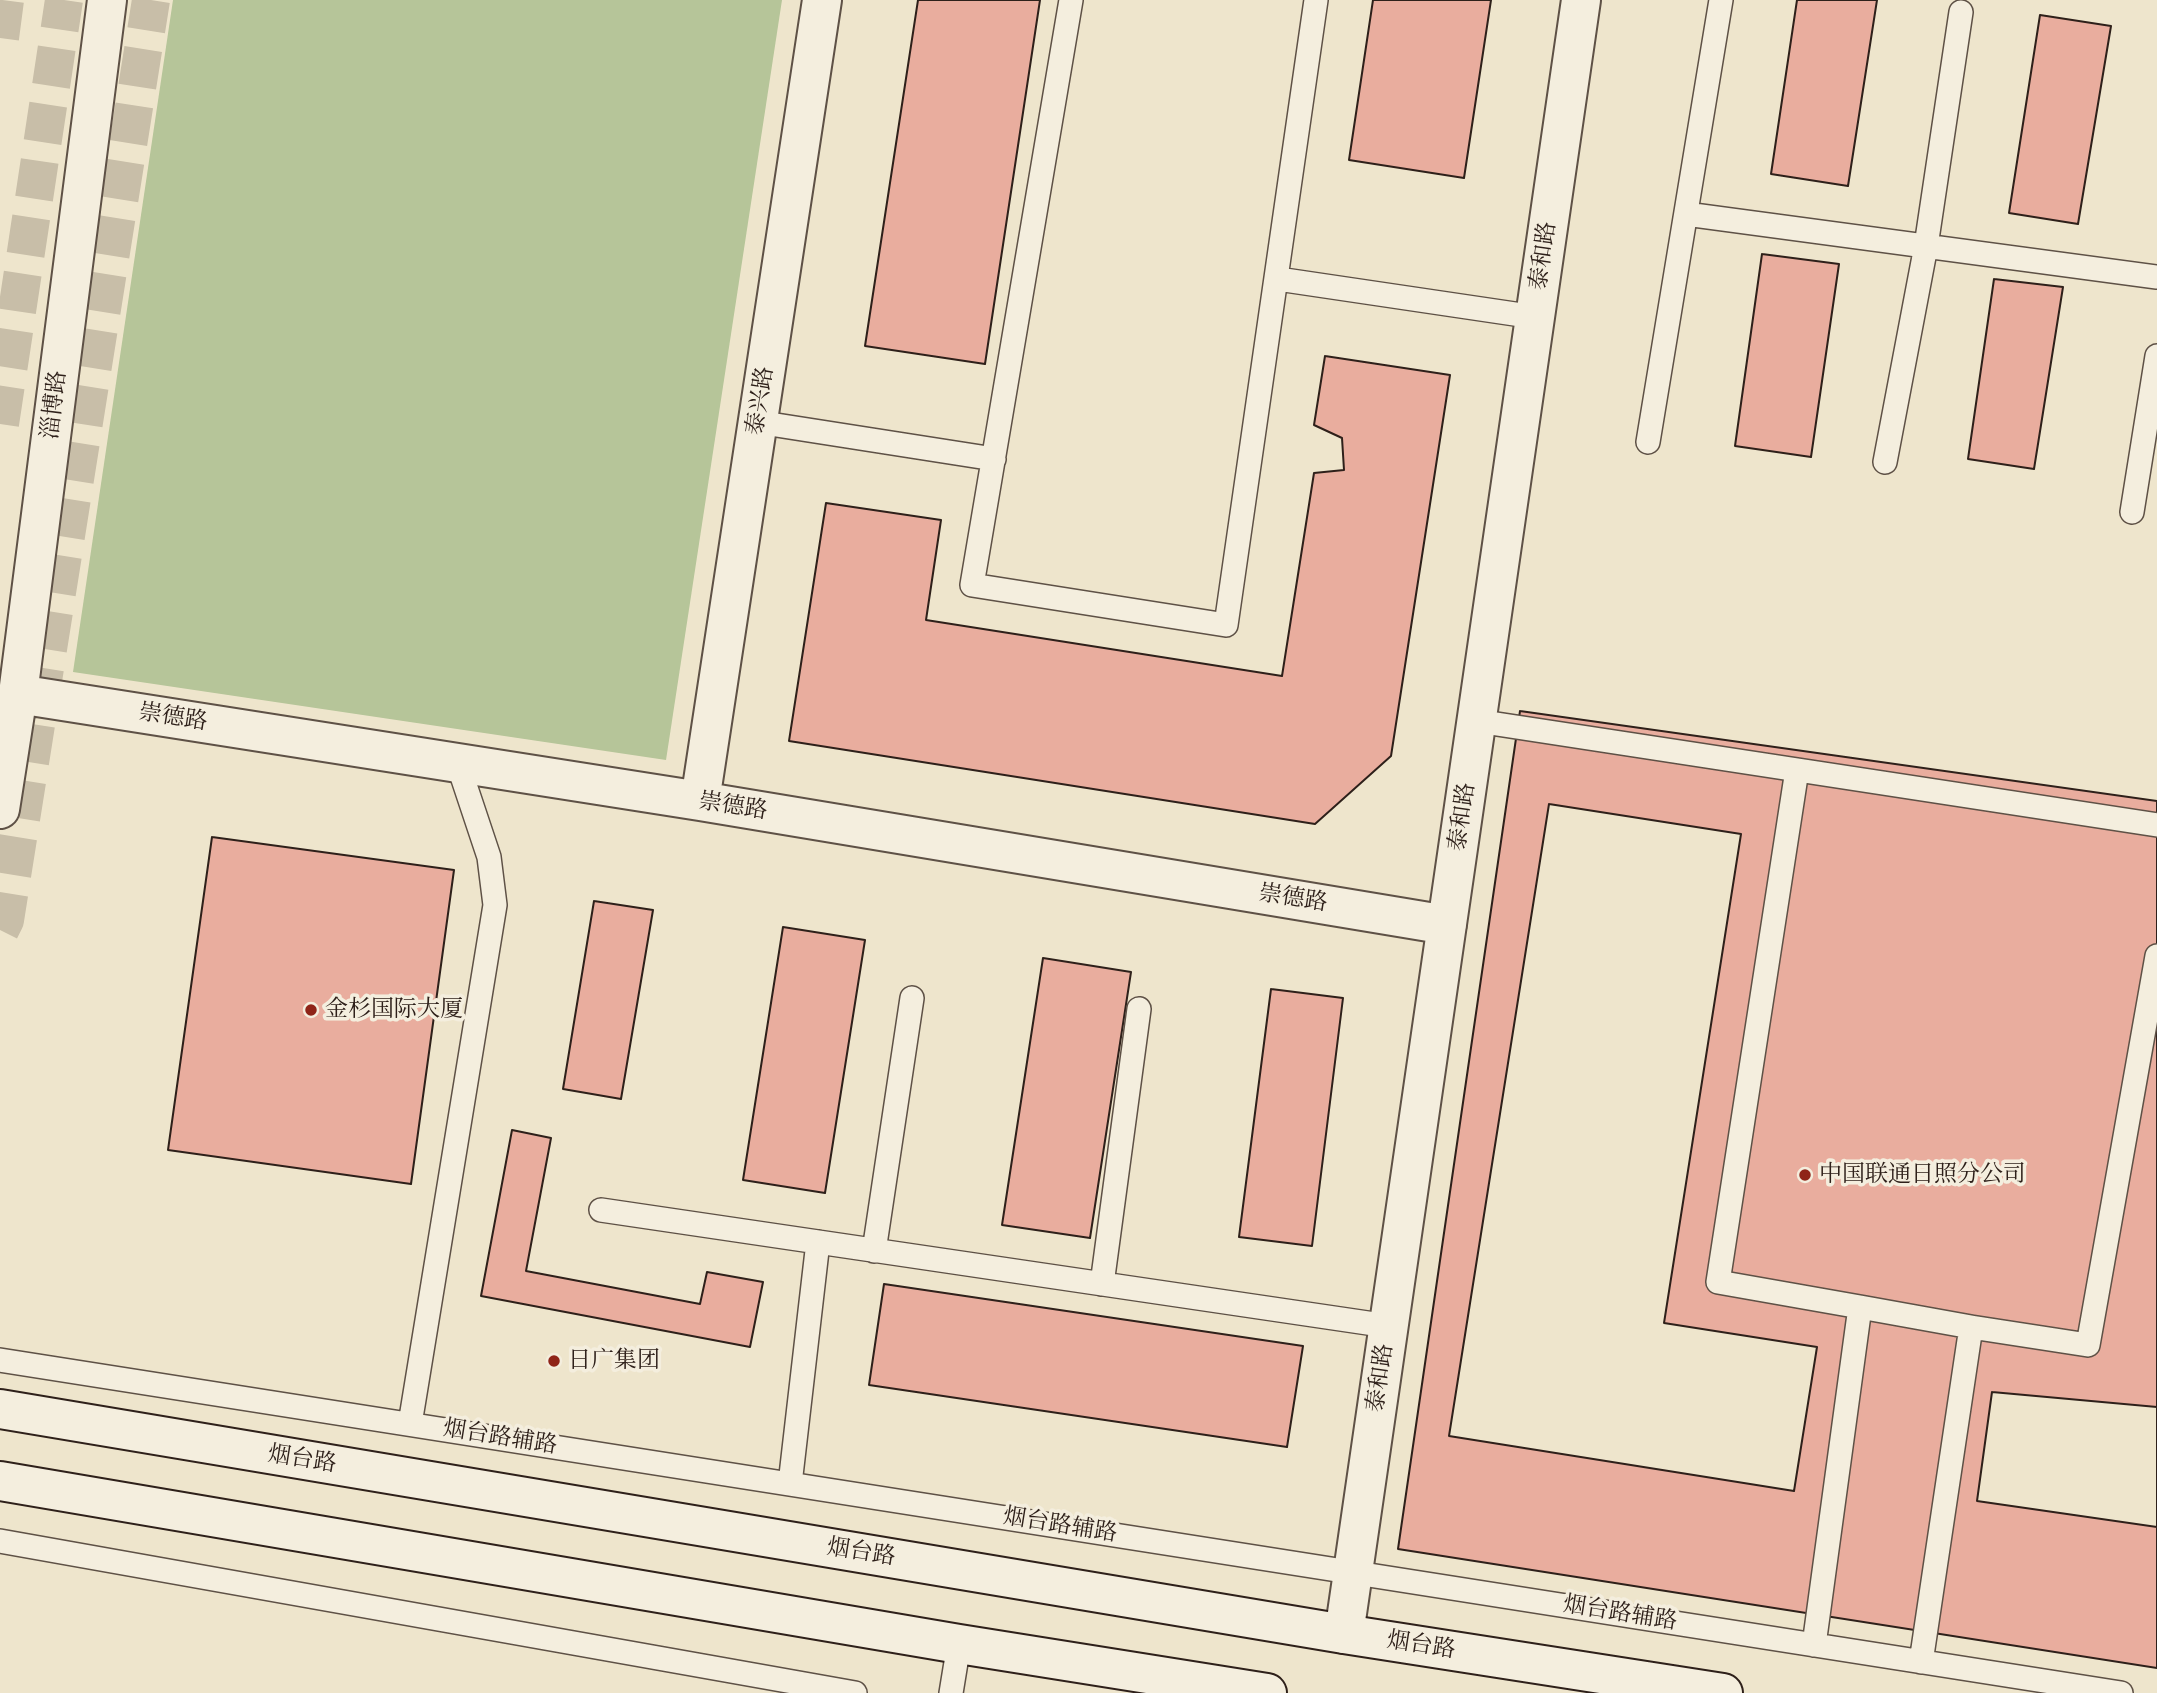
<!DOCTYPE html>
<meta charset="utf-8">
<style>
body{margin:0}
canvas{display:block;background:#eee5cc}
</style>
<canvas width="2157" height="1693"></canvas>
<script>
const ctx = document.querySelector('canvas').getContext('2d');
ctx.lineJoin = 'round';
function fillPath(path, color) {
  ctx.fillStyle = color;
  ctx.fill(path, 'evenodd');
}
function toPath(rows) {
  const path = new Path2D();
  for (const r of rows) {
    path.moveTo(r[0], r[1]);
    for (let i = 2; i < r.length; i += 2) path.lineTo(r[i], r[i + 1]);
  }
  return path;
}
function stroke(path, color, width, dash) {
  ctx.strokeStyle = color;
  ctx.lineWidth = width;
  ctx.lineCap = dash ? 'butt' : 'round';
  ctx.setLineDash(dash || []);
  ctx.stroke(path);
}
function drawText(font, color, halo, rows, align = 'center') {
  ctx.font = font + ' "IM FELL French Canon","Noto Serif SC",serif';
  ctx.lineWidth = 7;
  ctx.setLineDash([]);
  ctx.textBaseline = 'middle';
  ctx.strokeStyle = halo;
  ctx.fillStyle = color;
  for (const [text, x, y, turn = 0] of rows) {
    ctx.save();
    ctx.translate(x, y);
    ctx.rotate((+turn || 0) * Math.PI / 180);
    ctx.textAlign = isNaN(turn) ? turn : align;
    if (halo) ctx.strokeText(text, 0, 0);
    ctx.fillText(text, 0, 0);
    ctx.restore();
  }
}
fillPath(toPath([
 [173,0,782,0,666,760,73,672]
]), '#b6c599');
const building = toPath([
 [918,0,1040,0,985,364,865,346,918,0],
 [1373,0,1491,0,1464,178,1349,160,1373,0],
 [1797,0,1877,0,1848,186,1771,174,1797,0],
 [2040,15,2111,26,2078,224,2009,213,2040,15],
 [1762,254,1839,264,1811,457,1735,446,1762,254],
 [1994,279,2063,287,2034,469,1968,459,1994,279],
 [1325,356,1450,375,1391,756,1315,824,789,741,826,503,941,520,926,620,1282,676,1314,473,1344,470,1342,438,1314,425,1325,356],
 [1520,711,2157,801,2157,1668,1398,1549,1520,711],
 [1549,804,1741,834,1664,1323,1817,1347,1794,1491,1449,1436,1549,804],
 [212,837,454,870,411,1184,168,1150,212,837],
 [594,901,653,910,621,1099,563,1089,594,901],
 [783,927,865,940,825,1193,743,1180,783,927],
 [1043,958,1131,972,1090,1238,1002,1225,1043,958],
 [1271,989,1343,998,1312,1246,1239,1237,1271,989],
 [512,1130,551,1138,526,1271,700,1304,707,1272,763,1282,750,1347,481,1296,512,1130],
 [884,1284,1303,1346,1287,1447,869,1385,884,1284],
 [1992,1392,2157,1407,2157,1527,1977,1501,1992,1392]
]);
fillPath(building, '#e9ad9e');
stroke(building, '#2e201a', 2);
stroke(toPath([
 [0,38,5,0],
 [0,424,64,0],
 [0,930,5,920,151,0]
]), '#c8bea8', 38, [38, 19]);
const service = toPath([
 [1071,0,972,585,1226,625,1316,0],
 [1686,214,2157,277],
 [1278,279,1535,317],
 [757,422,994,459],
 [1648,442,1721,0],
 [1885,462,1926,246,1961,12],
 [2132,512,2157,356],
 [1477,721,2157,825],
 [1797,770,1718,1282,1860,1307,1814,1645],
 [601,1210,1388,1326],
 [874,1251,912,998],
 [1102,1284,1139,1009],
 [1860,1307,1971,1327],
 [0,1360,2121,1693],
 [410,1424,495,905,489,857,458,764],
 [790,1484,818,1242],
 [0,1541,855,1693],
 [1921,1662,1971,1327,2088,1345,2157,956],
 [951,1693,959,1644]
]);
const minor = toPath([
 [18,694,700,801,1447,925],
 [700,801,822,0],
 [0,809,18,694,107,0],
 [1344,1634,1581,0]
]);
const secondary = toPath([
 [0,1409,1344,1634,1723,1693],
 [0,1481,959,1644,1267,1693]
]);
stroke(service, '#5e5146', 26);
stroke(minor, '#5e5146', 42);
stroke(secondary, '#2e201a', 42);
stroke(service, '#f4eede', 23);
stroke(minor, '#f4eede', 38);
stroke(secondary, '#f4eede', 38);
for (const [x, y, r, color] of [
 [311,1010,7,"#8f2418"],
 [1805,1175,7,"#8f2418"],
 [554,1361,7,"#8f2418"]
]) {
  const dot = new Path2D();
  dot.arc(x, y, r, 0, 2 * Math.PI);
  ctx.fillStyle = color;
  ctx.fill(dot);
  stroke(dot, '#f4eede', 2.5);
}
drawText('23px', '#2e201a', '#f4eede', [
 ["泰和路",1544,256,-82],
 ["泰兴路",761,401,-81],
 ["淄博路",55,405,-83],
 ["崇德路",173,718,9],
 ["崇德路",733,807,9],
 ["泰和路",1463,817,-82],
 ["崇德路",1293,899,9],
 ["泰和路",1381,1378,-82],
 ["烟台路辅路",500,1438,9],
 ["烟台路",302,1460,9],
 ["烟台路辅路",1060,1526,9],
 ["烟台路",861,1553,9],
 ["烟台路辅路",1620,1614,9],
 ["烟台路",1421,1646,9]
]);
drawText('23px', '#2e201a', '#f4eede', [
 ["金杉国际大厦",325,1010],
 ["中国联通日照分公司",1819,1175],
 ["日广集团",568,1361]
], 'left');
</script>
